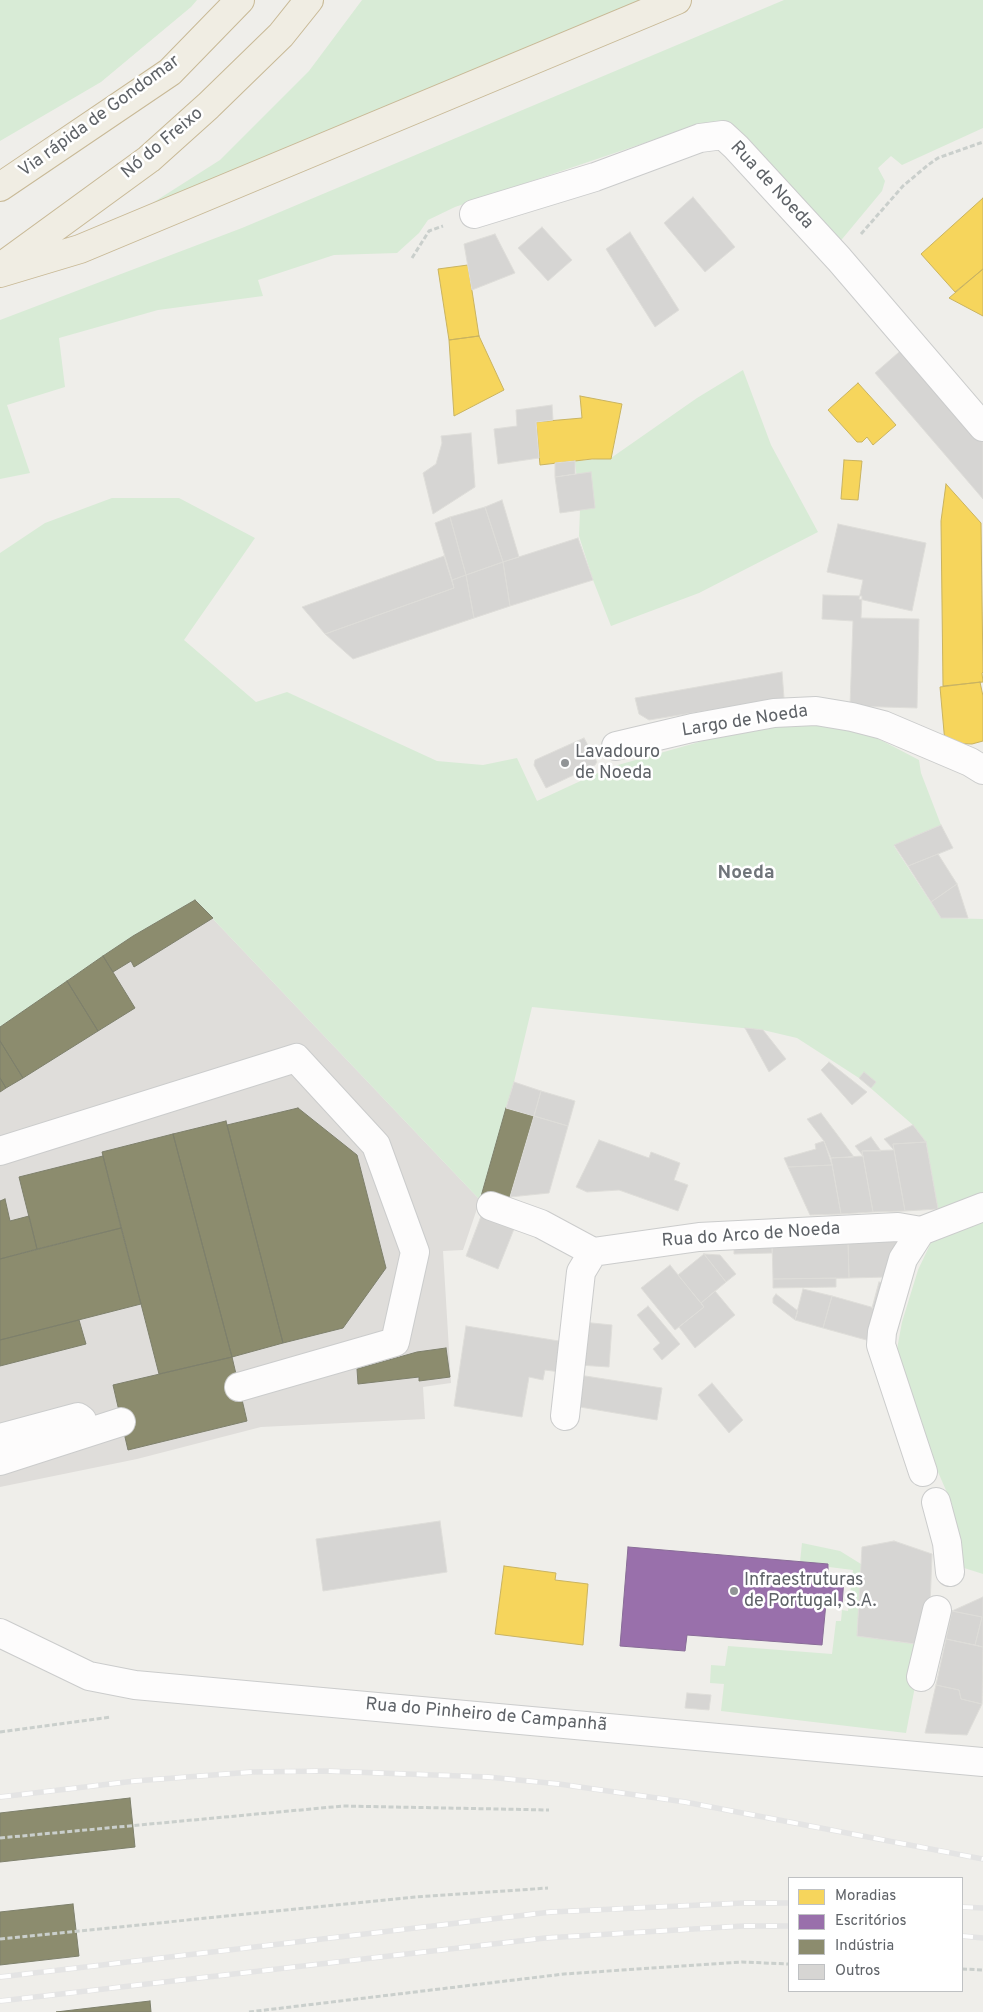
<!DOCTYPE html>
<meta charset="utf-8">
<style>
body{margin:0}
#map{position:relative;width:983px;height:2012px;overflow:hidden;background:#efeeea;font-family:Overpass,sans-serif}
canvas{display:block}
.legend{position:absolute;left:788px;top:1877px;width:175px;height:115px;box-sizing:border-box;background:#fff;border:1px solid #bfc1c3;margin:0;padding:6px 9px;list-style:none;font-size:15px;color:#5f6368}
.legend li{display:flex;align-items:center;gap:10px;height:25px}
.legend b{width:25px;border:1px solid #bfc1c3}
</style>
<div id="map">
<canvas width="983" height="2012"></canvas>
<ul class="legend">
<li><b style="height:14px;background:#f6d55c"></b>Moradias</li>
<li><b style="height:14px;background:#9970ab"></b>Escritórios</li>
<li><b style="height:14px;background:#8c8c6e"></b>Indústria</li>
<li><b style="height:14px;background:#d6d5d3"></b>Outros</li>
</ul>
</div>
<script>
const ctx = document.querySelector('canvas').getContext('2d');
ctx.lineJoin = 'round';
function fillPath(path, color) {
  ctx.fillStyle = color;
  ctx.fill(path, 'evenodd');
}
function toPath(rows) {
  const path = new Path2D();
  for (const r of rows) {
    path.moveTo(r[0], r[1]);
    for (let i = 2; i < r.length; i += 2) path.lineTo(r[i], r[i + 1]);
  }
  return path;
}
function stroke(path, color, width, dash) {
  ctx.strokeStyle = color;
  ctx.lineWidth = width;
  ctx.lineCap = dash ? 'butt' : 'round';
  ctx.setLineDash(dash || []);
  ctx.stroke(path);
}
function drawText(font, color, halo, rows, align = 'center') {
  ctx.font = font + ' Overpass,sans-serif';
  ctx.lineWidth = 5;
  ctx.setLineDash([]);
  ctx.textBaseline = 'middle';
  ctx.strokeStyle = halo;
  ctx.fillStyle = color;
  for (const [text, x, y, turn = 0] of rows) {
    ctx.save();
    ctx.translate(x, y);
    ctx.rotate((+turn || 0) * Math.PI / 180);
    ctx.textAlign = isNaN(turn) ? turn : align;
    if (halo) ctx.strokeText(text, 0, 0);
    ctx.fillText(text, 0, 0);
    ctx.restore();
  }
}
fillPath(toPath([
 [195,900,480,1200,463,1250,443,1251,451,1383,423,1387,425,1419,261,1427,137,1459,0,1487,0,1027,133,936]
]), '#dfddda');
fillPath(toPath([
 [0,0,197,0,191,7,101,82,0,141],
 [362,0,649,0,143,209,220,160,309,71],
 [784,0,983,0,983,128,902,165,891,156,878,168,885,181,882,191,838,244,713,125,662,137,455,207,428,220,419,233,397,253,334,255,258,280,263,296,158,310,59,338,65,387,7,405,30,473,0,479,0,320,242,228],
 [743,370,771,445,818,532,699,593,611,626,593,580,579,536,580,510,575,461,611,458,697,398],
 [112,498,179,498,255,538,184,640,256,702,287,692,437,761,483,765,517,758,537,801,611,767,706,740,797,722,835,726,875,737,919,760,921,773,941,825,894,846,941,918,983,919,983,1193,938,1209,926,1142,913,1125,859,1078,797,1038,763,1030,532,1007,514,1082,480,1200,195,900,133,936,0,1027,0,553,45,523],
 [983,1218,983,1574,961,1567,952,1504,924,1440,897,1349,902,1322,918,1270,935,1234],
 [802,1543,840,1551,861,1564,857,1636,923,1645,906,1733,721,1711,724,1684,710,1683,711,1665,725,1666,728,1646,832,1654,836,1621,841,1621,842,1610,848,1611,853,1570,829,1567,828,1564,800,1562]
]), '#d8ebd6');
const homes = toPath([
 [983,198,983,269,955,292,921,254,983,198],
 [468,265,479,336,449,340,438,269,468,265],
 [983,269,983,316,949,298,983,269],
 [479,336,504,390,454,416,449,340,479,336],
 [858,383,896,425,873,445,867,437,862,442,857,442,828,410,858,383],
 [580,396,622,404,611,459,592,459,540,465,536,422,582,418,580,396],
 [844,460,862,461,858,500,841,499,844,460],
 [946,484,981,523,983,672,982,673,983,682,943,686,941,521,946,484],
 [980,682,983,696,983,741,972,744,945,743,940,687,980,682],
 [504,1566,556,1573,555,1580,588,1584,583,1645,495,1634,504,1566]
]);
fillPath(homes, '#f6d55c');
stroke(homes, '#c9b360', 1);
const offices = toPath([
 [628,1547,828,1564,828,1576,844,1578,842,1605,826,1603,822,1645,687,1635,685,1651,620,1646,628,1547]
]);
fillPath(offices, '#9970ab');
stroke(offices, '#886c97', 1);
const industry = toPath([
 [195,900,213,918,134,967,131,961,113,972,103,956,133,936,195,900],
 [103,956,135,1008,98,1031,67,981,103,956],
 [67,981,98,1031,23,1078,0,1041,0,1027,67,981],
 [0,1041,23,1078,6,1088,0,1078,0,1041],
 [0,1078,6,1088,0,1092,0,1078],
 [298,1108,357,1155,386,1268,343,1328,283,1343,227,1125,298,1108],
 [506,1108,534,1116,510,1197,480,1200,506,1108],
 [226,1121,283,1343,232,1357,173,1134,226,1121],
 [173,1134,232,1357,159,1374,102,1152,173,1134],
 [103,1156,121,1228,37,1249,19,1177,103,1156],
 [5,1199,10,1221,29,1216,37,1249,0,1259,0,1201,5,1199],
 [121,1228,141,1304,0,1340,0,1259,121,1228],
 [79,1320,86,1344,0,1366,0,1340,79,1320],
 [446,1348,450,1377,419,1381,419,1377,358,1384,357,1369,417,1352,446,1348],
 [232,1357,247,1421,128,1450,113,1385,232,1357],
 [130,1798,135,1847,0,1862,0,1813,130,1798],
 [73,1904,79,1956,0,1965,0,1912,73,1904],
 [150,2001,151,2012,56,2012,150,2001]
]);
fillPath(industry, '#8c8c6e');
stroke(industry, '#7e806c', 1);
const building = toPath([
 [693,197,735,247,705,272,664,223,693,197],
 [542,227,572,260,548,281,518,248,542,227],
 [630,232,679,310,655,327,606,249,630,232],
 [495,234,515,273,472,290,464,244,495,234],
 [906,346,983,435,983,499,875,373,906,346],
 [552,405,553,420,536,422,539,458,498,464,494,429,517,426,516,410,552,405],
 [471,433,475,487,433,514,423,473,436,464,442,443,441,436,471,433],
 [575,461,575,474,555,477,555,463,575,461],
 [591,472,595,508,560,513,555,477,591,472],
 [502,500,519,557,503,562,485,507,502,500],
 [485,507,503,562,466,575,450,517,485,507],
 [450,517,466,575,452,580,435,523,450,517],
 [838,524,926,543,912,611,859,599,863,580,827,572,838,524],
 [578,538,593,580,510,606,503,562,578,538],
 [444,556,454,588,325,634,302,607,444,556],
 [503,562,510,606,474,618,466,575,503,562],
 [466,575,474,618,353,659,325,634,454,588,452,580,466,575],
 [823,595,862,596,861,618,919,619,917,708,850,706,853,621,822,619,823,595],
 [782,672,784,698,649,720,639,714,635,698,782,672],
 [584,738,597,762,595,765,546,788,534,765,535,760,584,738],
 [941,825,953,848,908,866,894,845,941,825],
 [938,854,957,884,931,902,908,866,938,854],
 [957,884,968,918,941,918,931,902,957,884],
 [745,1028,763,1030,786,1059,769,1072,745,1028],
 [829,1062,867,1092,852,1105,821,1070,829,1062],
 [864,1072,876,1082,871,1088,859,1078,864,1072],
 [514,1082,541,1091,534,1116,506,1108,514,1082],
 [541,1091,575,1101,568,1126,534,1116,541,1091],
 [821,1113,854,1157,831,1158,824,1141,807,1119,821,1113],
 [534,1116,568,1126,549,1193,510,1197,534,1116],
 [913,1125,926,1142,893,1144,894,1150,884,1139,913,1125],
 [871,1137,881,1151,862,1151,863,1156,855,1146,871,1137],
 [599,1140,649,1158,651,1152,680,1163,674,1180,688,1185,678,1211,619,1190,587,1192,576,1187,599,1140],
 [824,1141,832,1165,788,1167,784,1158,816,1149,815,1144,824,1141],
 [926,1142,938,1209,905,1211,893,1144,926,1142],
 [894,1150,905,1211,873,1212,862,1151,894,1150],
 [863,1156,873,1212,841,1214,831,1158,863,1156],
 [832,1165,841,1214,810,1215,788,1167,832,1165],
 [483,1211,516,1224,498,1269,466,1256,483,1211],
 [897,1240,887,1277,849,1278,848,1241,897,1240],
 [848,1241,849,1278,773,1279,772,1242,848,1241],
 [734,1242,772,1242,772,1253,734,1254,734,1242],
 [704,1254,720,1255,736,1274,726,1282,704,1254],
 [704,1254,726,1282,701,1303,678,1275,704,1254],
 [670,1265,704,1307,675,1330,641,1288,670,1265],
 [836,1278,836,1287,773,1288,773,1279,836,1278],
 [879,1282,885,1284,878,1309,872,1308,879,1282],
 [803,1289,832,1296,823,1328,795,1320,803,1289],
 [715,1291,735,1315,695,1348,679,1327,704,1307,701,1303,715,1291],
 [776,1294,798,1311,795,1320,773,1303,773,1298,776,1294],
 [832,1296,878,1309,870,1341,823,1328,832,1296],
 [648,1306,680,1344,662,1360,653,1349,660,1343,637,1315,648,1306],
 [582,1322,612,1325,609,1367,579,1365,582,1322],
 [466,1326,565,1342,560,1372,545,1370,543,1380,529,1377,522,1417,454,1406,466,1326],
 [579,1375,662,1388,657,1420,574,1406,579,1375],
 [712,1383,743,1420,729,1433,698,1395,712,1383],
 [440,1521,447,1572,323,1591,316,1539,440,1521],
 [894,1541,932,1554,930,1606,923,1645,857,1636,862,1547,894,1541],
 [983,1597,983,1647,975,1645,982,1617,952,1611,983,1597],
 [952,1611,982,1617,975,1645,946,1639,952,1611],
 [946,1639,983,1647,982,1704,961,1699,959,1690,936,1685,946,1639],
 [936,1685,959,1690,961,1699,982,1704,967,1735,925,1733,936,1685],
 [687,1693,711,1695,709,1710,685,1708,687,1693]
]);
fillPath(building, '#d6d5d3');
stroke(building, '#deddd9', 1);
const minor = toPath([
 [474,214,595,177,700,138,723,135,736,147,839,259,983,427],
 [616,746,692,728,774,713,816,711,852,717,883,725,970,762,983,770],
 [0,1151,296,1058,376,1145,415,1252,395,1342,239,1387],
 [491,1206,541,1224,593,1252],
 [921,1231,903,1259,882,1332,881,1345,923,1472],
 [565,1416,581,1272,593,1252,699,1237,898,1227,921,1231,983,1207],
 [0,1438,78,1417,82,1420],
 [0,1461,121,1422],
 [936,1502,947,1543,950,1572],
 [0,1633,89,1676,135,1685,983,1762],
 [921,1677,937,1610]
]);
const highway = toPath([
 [0,187,170,72,240,0],
 [5,264,149,159,208,106,281,35,309,0],
 [0,273,80,249,677,0]
]);
stroke(minor, '#cbcccc', 30);
stroke(highway, '#c8b996', 30);
stroke(toPath([
 [861,234,903,186,928,165,938,158,983,142],
 [412,258,429,231,443,226],
 [0,1732,111,1717],
 [0,1838,343,1806,549,1810],
 [0,1939,415,1897,548,1888],
 [962,1969,983,1970],
 [249,2012,564,1974,742,1962,789,1964]
]), '#cacfcc', 3, [5, 2.5]);
stroke(minor, '#fdfcfc', 28);
stroke(highway, '#f0ede3', 28);
const rail = toPath([
 [0,1797,135,1781,252,1772,326,1771,488,1777,559,1784,685,1802,983,1859],
 [962,1907,983,1908],
 [962,1936,983,1938],
 [0,1977,551,1912,743,1903,789,1903],
 [0,2001,545,1938,743,1926,789,1926]
]);
stroke(rail, '#e4e4e4', 5.5);
stroke(rail, '#fff', 4, [11]);
for (const [x, y, r, color] of [
 [565,763,5,"#919496"],
 [734,1591,5,"#919496"]
]) {
  const dot = new Path2D();
  dot.arc(x, y, r, 0, 2 * Math.PI);
  ctx.fillStyle = color;
  ctx.fill(dot);
  stroke(dot, '#fff', 2);
}
drawText('18px', '#5f6368', '#fff', [
 ["Via rápida de Gondomar",100,117,-36],
 ["Nó do Freixo",163,144,-40],
 ["Rua de Noeda",771,186,47],
 ["Largo de Noeda",745,722,-9],
 ["Rua do Arco de Noeda",751,1236,-4],
 ["Rua do Pinheiro de Campanhã",486,1716,5]
]);
drawText('18px', '#5f6368', '#fff', [
 ["Lavadouro",575,753],
 ["de Noeda",575,774],
 ["Infraestruturas",744,1581],
 ["de Portugal, S.A.",744,1602]
], 'left');
drawText('bold 19px', '#70757a', '#fff', [
 ["Noeda",746,874]
]);
</script>
